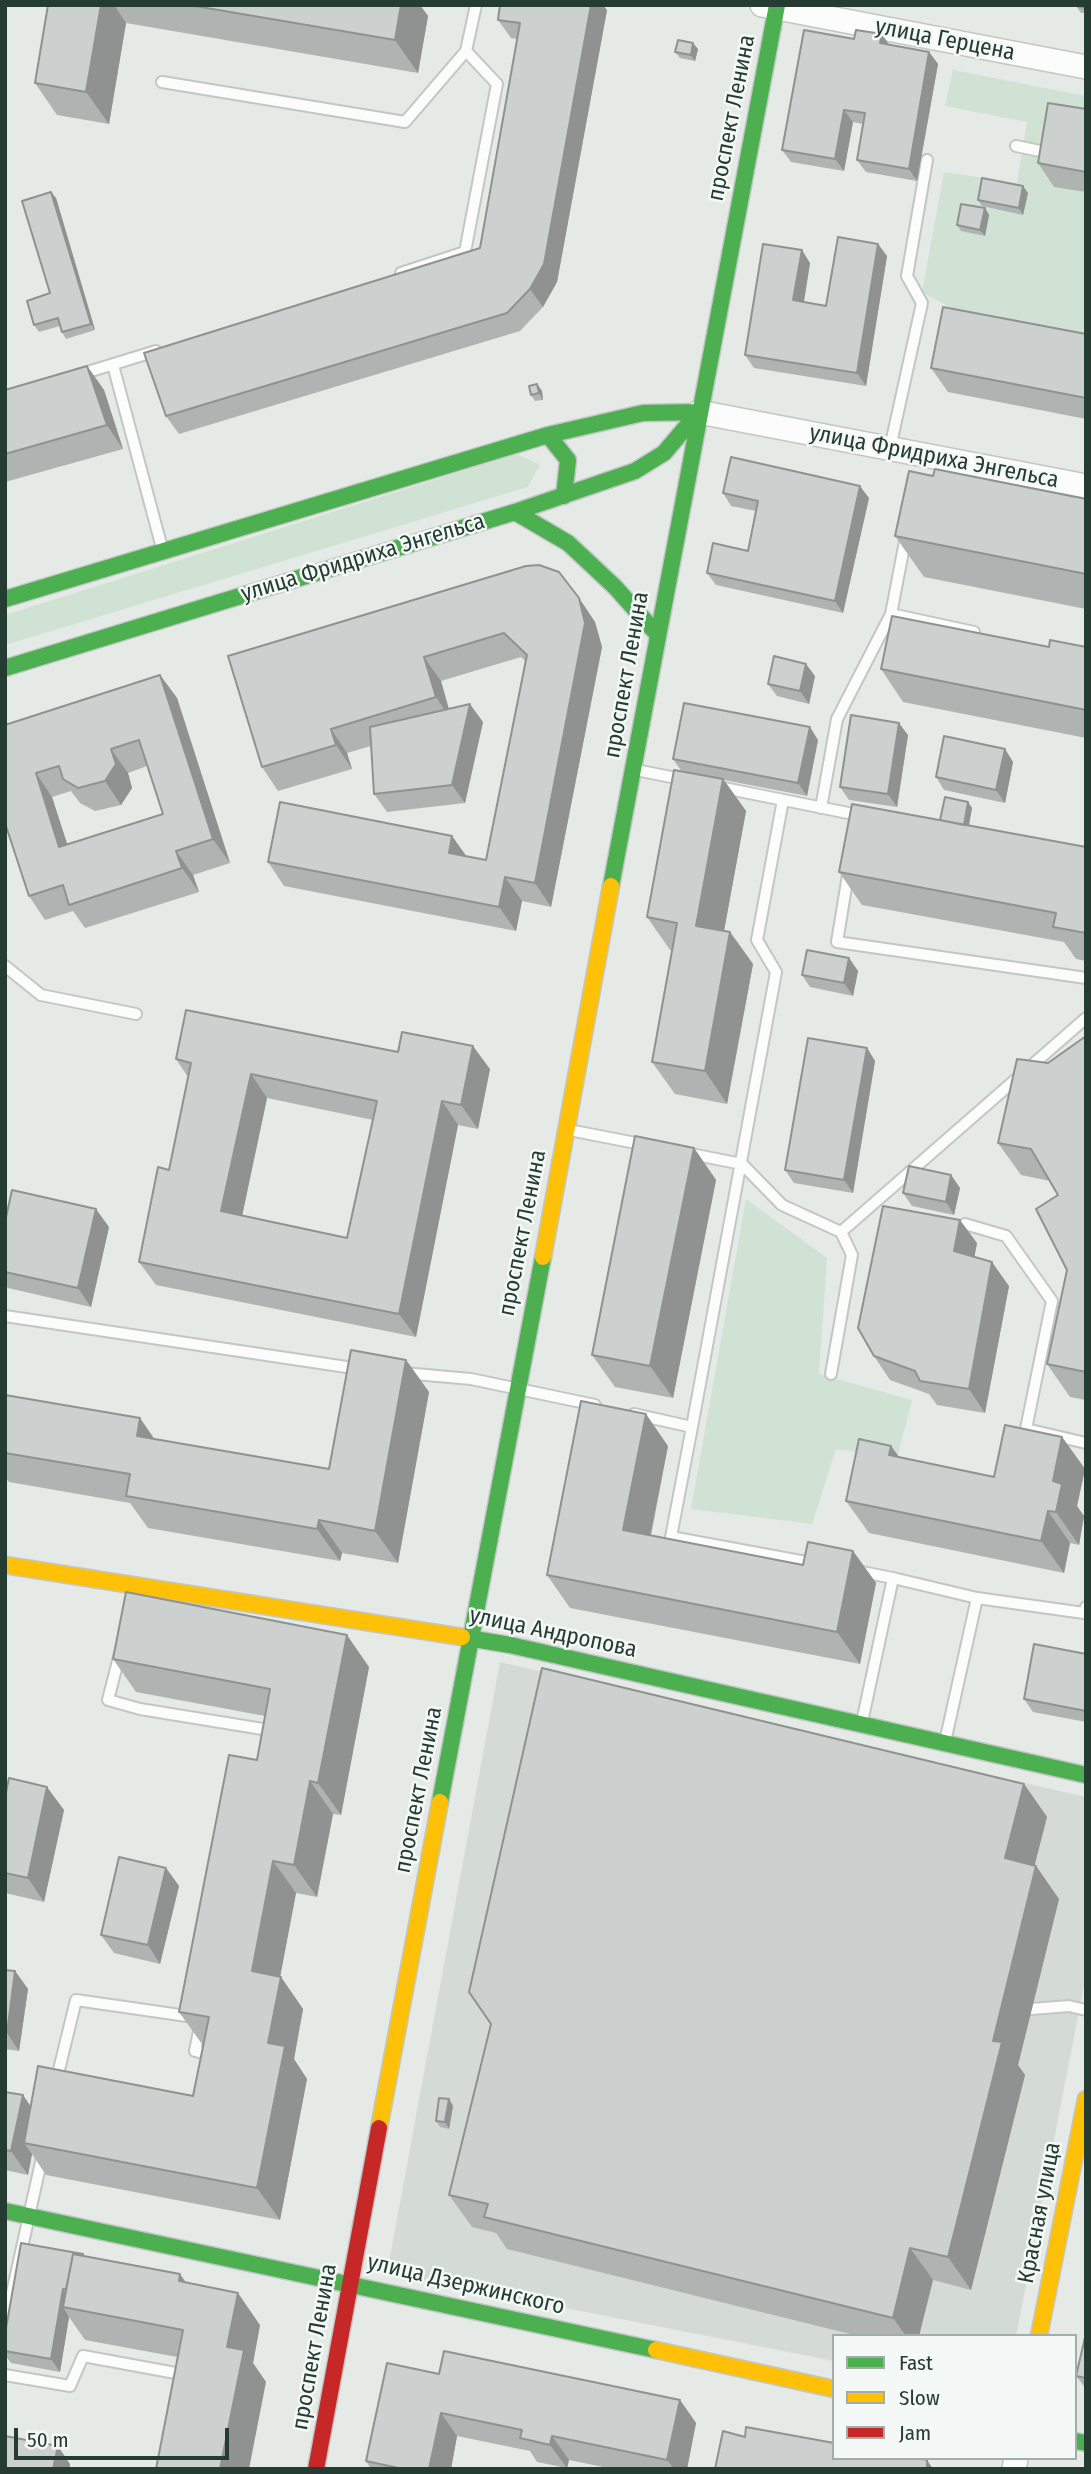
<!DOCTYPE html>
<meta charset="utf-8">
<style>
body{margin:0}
#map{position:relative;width:1091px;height:2474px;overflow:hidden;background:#e5eae7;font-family:"Fira Sans Condensed",sans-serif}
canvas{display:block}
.frame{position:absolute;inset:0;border:7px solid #253c33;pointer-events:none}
.legend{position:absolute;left:832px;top:2334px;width:245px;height:126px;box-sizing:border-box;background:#f4f8f6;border:2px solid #a1ada8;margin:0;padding:9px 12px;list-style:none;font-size:21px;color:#253c33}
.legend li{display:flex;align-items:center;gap:14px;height:35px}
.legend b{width:35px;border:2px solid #a1ada8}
.scale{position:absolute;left:14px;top:2428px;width:215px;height:32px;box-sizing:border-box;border:4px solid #253c33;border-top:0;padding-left:9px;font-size:21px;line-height:24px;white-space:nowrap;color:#253c33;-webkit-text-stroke:5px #f4f8f6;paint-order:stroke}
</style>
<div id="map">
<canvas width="1091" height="2474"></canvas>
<div class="frame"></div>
<ul class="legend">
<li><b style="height:9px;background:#4caf50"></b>Fast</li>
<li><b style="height:9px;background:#ffc107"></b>Slow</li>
<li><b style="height:9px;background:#c62828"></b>Jam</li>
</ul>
<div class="scale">50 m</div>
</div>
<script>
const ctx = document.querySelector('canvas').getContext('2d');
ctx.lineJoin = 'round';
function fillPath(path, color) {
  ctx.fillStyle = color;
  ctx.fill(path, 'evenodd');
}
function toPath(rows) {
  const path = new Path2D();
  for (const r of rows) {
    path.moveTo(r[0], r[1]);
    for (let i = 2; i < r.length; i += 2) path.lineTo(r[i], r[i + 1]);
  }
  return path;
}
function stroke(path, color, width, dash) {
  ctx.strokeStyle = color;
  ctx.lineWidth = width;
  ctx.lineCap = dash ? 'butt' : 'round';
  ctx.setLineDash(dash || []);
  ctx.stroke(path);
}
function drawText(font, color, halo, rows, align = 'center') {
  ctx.font = font + ' "Fira Sans Condensed",sans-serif';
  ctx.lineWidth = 5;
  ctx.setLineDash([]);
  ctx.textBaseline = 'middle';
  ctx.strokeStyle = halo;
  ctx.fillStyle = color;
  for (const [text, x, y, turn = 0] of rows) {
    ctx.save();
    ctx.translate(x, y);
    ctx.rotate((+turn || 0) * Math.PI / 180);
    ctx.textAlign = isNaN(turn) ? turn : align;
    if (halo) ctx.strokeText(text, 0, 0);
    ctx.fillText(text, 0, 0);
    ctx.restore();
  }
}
fillPath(toPath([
 [500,1662,1086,1797,1086,1975,1016,2336,834,2336,834,2361,387,2273]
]), '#d4dbd7');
fillPath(toPath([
 [953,70,1086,96,1086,349,984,326,922,292,944,172,1017,183,1027,122,945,106],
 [517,454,540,465,528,487,5,645,5,615],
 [746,1199,827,1258,819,1374,912,1400,897,1458,836,1449,812,1524,691,1509]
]), '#d0e2d3');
const lane = toPath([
 [162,82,405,122,466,51],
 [1016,146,1054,154],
 [401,273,465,252,497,84,466,51,476,5],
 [113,365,162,548],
 [78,375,156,351],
 [890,448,922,303,907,276,927,160],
 [891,614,974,632],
 [636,770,686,780],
 [719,787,858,815,857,822],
 [821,808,837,719,891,614,906,536],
 [849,869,837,942,1086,978],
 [5,966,41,995,136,1014],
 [569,1130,646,1145],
 [686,1153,742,1164,782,1205,841,1232,852,1255,831,1374],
 [965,1224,1006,1236,1052,1301,1026,1429,1086,1443],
 [841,1232,1086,1018],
 [5,1316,360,1369],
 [404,1373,471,1379,595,1405],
 [634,1414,692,1427,671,1537,817,1564],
 [692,1427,776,972,757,940,783,800],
 [857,1571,893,1578,862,1722],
 [893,1578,977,1598,1084,1613,1086,1607],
 [120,1653,108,1700,140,1709,275,1731],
 [945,1742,977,1598],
 [1032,2009,1069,2006,1086,2010],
 [200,2026,195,2051,215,2056],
 [56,2082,76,2000,194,2017],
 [5,2324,43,2153],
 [5,2375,70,2386,83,2356,181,2374,180,2380]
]);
const street = toPath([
 [762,5,1086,67],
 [699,412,1086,486],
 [1014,2469,1016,2458]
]);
const fast = toPath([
 [548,435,568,460,564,496],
 [515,512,568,543,615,587,657,634],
 [5,599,548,435,643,413,699,412],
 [5,668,515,512,635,471,664,453,698,413],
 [611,886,777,5],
 [462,1637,510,1645,1086,1775],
 [440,1802,543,1257],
 [5,2211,656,2350],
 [1075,2441,1086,2443]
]);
const slow = toPath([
 [543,1257,611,886],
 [5,1565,462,1637],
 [379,2128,440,1802],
 [1039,2336,1086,2099],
 [656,2350,834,2389]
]);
const jam = toPath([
 [316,2469,379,2128]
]);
stroke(lane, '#c2c7c4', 14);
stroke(street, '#c2c7c4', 26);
stroke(fast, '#c1c7c4', 19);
stroke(slow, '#c1c7c4', 19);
stroke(jam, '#c1c7c4', 19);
stroke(lane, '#fbfcfb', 10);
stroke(street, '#fbfcfb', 23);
stroke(fast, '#4caf50', 16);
stroke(slow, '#ffc107', 16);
stroke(jam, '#c62828', 16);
fillPath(toPath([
 [48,5,420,5,428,16,418,73,126,23,109,124,57,115,35,83],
 [1086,5,1086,13,1081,13,1076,6],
 [607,10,557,282,543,307,520,331,179,434,166,416,480,248,517,39,511,38,498,20],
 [889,45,929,52,938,64,917,181,866,172,857,160,863,124,853,122,844,171,791,162,782,150],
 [698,49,695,61,680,58,675,52],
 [1086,109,1086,192,1054,187,1038,163],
 [1028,193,1023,215,982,206,978,200],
 [56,198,95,330,66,339,62,332,60,326,39,332,34,325,50,293],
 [985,208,989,215,985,236,961,231,957,225],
 [878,244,887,256,866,386,754,368,745,355,810,263,804,302,826,306],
 [1086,334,1086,419,948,392,931,368],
 [87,366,104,390,123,449,5,482,5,390],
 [537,384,542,391,543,400,535,401,531,395],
 [933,476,1086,499,1086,609,924,577,895,536],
 [723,493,869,498,843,613,716,585,707,573,748,551,756,511,731,506],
 [579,598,595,622,602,647,551,907,522,901,516,931,284,886,268,862,452,836,467,857,486,860,525,661,521,657,441,681,449,709,483,722,465,803,387,812,374,794,371,746,347,753,352,769,278,791,262,767,228,656],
 [1049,647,1086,647,1086,738,903,702,881,669],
 [160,675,177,698,230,863,193,875,199,892,85,928,73,911,45,920,29,896,5,725],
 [147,766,163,814,67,845,52,797,71,791,80,803,95,811,121,805,132,788,128,773],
 [815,676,809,704,777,696,768,684],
 [908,735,897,807,849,800,840,787],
 [818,740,807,796,724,780,746,811,724,931,730,932,753,964,727,1104,675,1094,652,1062,672,950,670,950,647,917,682,772,673,759],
 [1005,749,1013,762,1005,803,944,790,936,777],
 [968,802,972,808,969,826,1086,847,1086,961,1076,959,1064,942,862,905,839,872,940,820],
 [849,958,858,971,853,996,810,987,802,975],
 [1086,1036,1086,1400,1070,1397,1047,1364,1067,1270,1058,1195,1050,1181,1021,1175,998,1143,1048,1063],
 [867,1048,875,1061,853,1193,794,1183,785,1170],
 [176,1059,490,1069,478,1129,458,1125,416,1337,156,1285,139,1262,169,1170,188,1077],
 [267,1098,373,1120,347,1238,242,1216],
 [694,1148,716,1180,673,1398,615,1387,592,1355],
 [951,1175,960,1188,954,1215,912,1206,903,1193],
 [5,1222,109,1227,91,1307,8,1288,5,1285],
 [977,1243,974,1257,1009,1286,985,1413,937,1405,929,1394,890,1380,874,1356],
 [406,1360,429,1392,398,1563,342,1553,340,1561,148,1528,130,1503,9,1482,5,1477,5,1395,154,1439,329,1469],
 [1062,1437,1085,1469,1077,1506,1084,1516,1079,1545,1070,1543,1064,1573,869,1533,846,1501,891,1446,899,1457,994,1477],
 [668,1446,651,1536,803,1565,853,1551,876,1583,860,1664,570,1608,547,1575],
 [1086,1654,1086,1722,1033,1712,1024,1699],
 [113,1659,369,1667,341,1815,333,1814,317,1897,296,1893,280,1976,303,2009,294,2059,307,2079,280,2220,46,2175,32,2154,28,2175,5,2170,5,2092,23,2095,31,2107,193,2096,203,2044,202,2044,179,2012,257,1760,265,1716,136,1692],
 [1024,1784,1047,1817,1034,1866,1036,1866,1059,1899,1018,2065,1025,2075,971,2290,933,2280,919,2336,858,2336,507,2249,496,2233,472,2227,449,2195],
 [5,1797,64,1810,44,1902,5,1893],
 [166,1868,179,1886,160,1964,114,1953,101,1935],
 [5,1970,15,1971,28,1989,19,2051,5,2049],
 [449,2099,453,2106,449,2129,440,2127,436,2121],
 [83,2254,84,2256,186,2283,260,2325,253,2363,266,2382,177,2357,85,2340,69,2317,60,2372,11,2363,5,2355,5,2334],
 [1086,2333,1086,2389,1076,2376],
 [439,2374,680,2400,696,2423,687,2469,613,2469,569,2460,567,2468,537,2462,530,2451,457,2436,451,2469,371,2469,366,2461]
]), '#afb4b2');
fillPath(toPath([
 [101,5,114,5,126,23,109,124,86,92],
 [401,5,420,5,428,16,418,73,395,40],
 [591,5,603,5,607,10,557,282,543,307,530,289],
 [882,34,890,46,880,43],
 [693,43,698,49,695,61,691,55],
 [929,52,938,64,917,181,909,169],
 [844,110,853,122,844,171,835,159],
 [1023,186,1028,193,1023,215,1019,208],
 [51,192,56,198,95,330,91,324],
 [985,208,989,215,985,236,980,230],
 [878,244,887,256,866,386,857,373],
 [802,250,810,263,802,313,793,300],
 [87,366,104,390,123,449,107,425],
 [537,384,542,391,543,400,539,393],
 [860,486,869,498,843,613,835,601],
 [579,598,595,622,602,647,551,907,535,883],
 [424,657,441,681,452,721,436,697],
 [806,664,815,676,809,704,800,691],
 [160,675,177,698,230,863,213,839],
 [470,704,483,722,465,803,452,785],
 [899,723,908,735,897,807,888,794],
 [810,727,818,740,807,796,798,783],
 [331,729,347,753,352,769,336,745],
 [111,749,128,773,132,788,121,805,105,781],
 [1005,749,1013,762,1005,803,996,790],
 [36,773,52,797,76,871,59,847],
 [723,779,746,811,719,958,696,926],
 [968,802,972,808,967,834,963,828],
 [452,836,469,860,449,853],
 [176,851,193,875,199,892,182,868],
 [505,877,522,901,516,931,499,907],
 [730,932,753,964,727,1104,705,1071],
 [849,958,858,971,853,996,844,983],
 [473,1046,490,1069,478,1129,461,1105],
 [867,1048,875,1061,853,1193,844,1180],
 [251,1074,267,1098,238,1235,221,1211],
 [442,1101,458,1125,416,1337,399,1314],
 [694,1148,716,1180,673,1398,650,1366],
 [951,1175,960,1188,954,1215,946,1202],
 [96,1209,109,1227,91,1307,78,1288],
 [960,1220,977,1243,971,1275,954,1251],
 [992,1262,1009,1286,985,1413,969,1389],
 [406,1360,429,1392,398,1563,375,1531],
 [646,1414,668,1446,645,1562,623,1530],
 [140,1418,162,1450,137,1436],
 [1062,1437,1085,1469,1077,1506,1084,1516,1079,1545,1056,1512,1053,1481],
 [891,1446,914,1478,889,1455],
 [1048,1511,1070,1543,1064,1573,1041,1541],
 [319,1520,342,1553,340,1561,317,1529],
 [853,1551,876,1583,860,1664,837,1632],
 [347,1635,369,1667,341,1815,318,1783],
 [310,1781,333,1814,317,1897,294,1865],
 [1024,1784,1047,1817,1028,1891,1005,1858],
 [47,1787,64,1810,44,1902,28,1878],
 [273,1861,296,1893,275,2004,252,1971],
 [1036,1866,1059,1899,1018,2065,1025,2075,971,2290,948,2257,993,2041],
 [166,1868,179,1886,160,1964,148,1945],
 [15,1971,28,1989,19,2051,7,2033],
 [281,1977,303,2009,294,2059,307,2079,280,2220,257,2188,268,2043],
 [23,2095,39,2119,24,2143,32,2154,28,2175,11,2151],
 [449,2099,453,2106,449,2129,445,2122],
 [910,2248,933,2280,919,2336,906,2336,893,2318],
 [180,2274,203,2307,179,2281],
 [63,2289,72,2301,63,2307,69,2317,60,2372,51,2359],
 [238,2293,260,2325,253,2363,266,2382,249,2469,220,2469,227,2347],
 [680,2400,696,2423,687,2469,674,2469,667,2460],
 [441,2413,457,2436,451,2469,429,2469],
 [552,2436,569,2460,567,2468,550,2445],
 [58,2446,70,2464,70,2469,53,2469],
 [927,2460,933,2469,927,2468]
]), '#8f9291');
const building = toPath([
 [48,5,101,5,86,92,35,83,48,5],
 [189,5,401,5,395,40,189,5],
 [500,5,591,5,544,264,530,289,507,313,166,416,144,353,480,248,520,23,498,20,500,5],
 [1076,5,1086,5,1086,8,1076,6,1076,5],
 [804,30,854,39,856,30,882,34,880,43,929,52,909,169,857,160,865,113,844,110,835,159,782,150,804,30],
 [678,40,693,43,691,55,675,52,678,40],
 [1048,103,1086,109,1086,172,1038,163,1048,103],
 [982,178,1023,186,1019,208,978,200,982,178],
 [51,192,91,324,62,332,58,318,34,325,27,301,50,293,22,201,51,192],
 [961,204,985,208,980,230,957,225,961,204],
 [838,237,878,244,857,373,745,355,763,244,802,250,793,300,826,306,838,237],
 [943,307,1086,334,1086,398,931,368,943,307],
 [87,366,107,425,5,454,5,390,87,366],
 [537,384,539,393,531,395,529,386,537,384],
 [731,457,860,486,835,601,707,573,713,543,748,551,758,501,723,493,731,457],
 [935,469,1086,499,1086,574,895,536,909,471,933,476,935,469],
 [539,565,559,572,579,598,585,623,535,883,505,877,499,907,268,862,280,802,452,836,449,853,486,860,527,655,504,633,424,657,436,697,331,729,336,745,262,767,228,656,526,566,539,565],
 [892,616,1049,647,1050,640,1086,647,1086,710,881,669,892,616],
 [774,656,806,664,800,691,768,684,774,656],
 [160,675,213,839,176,851,182,868,69,905,63,885,29,896,5,823,5,725,160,675],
 [139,740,163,814,59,847,36,773,59,766,63,779,78,788,105,781,116,764,111,749,139,740],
 [684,703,810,727,798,783,673,759,684,703],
 [470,704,452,785,374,794,370,727,470,704],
 [851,715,899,723,888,794,840,787,851,715],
 [944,736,1005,749,996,790,936,777,944,736],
 [674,770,723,779,696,926,730,932,705,1071,652,1062,677,923,647,917,674,770],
 [945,797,968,802,964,825,940,820,945,797],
 [852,804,1086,847,1086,933,1053,927,1056,913,839,872,852,804],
 [807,950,849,958,844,983,802,975,807,950],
 [186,1010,398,1052,402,1032,473,1046,461,1105,442,1101,399,1314,139,1262,158,1167,169,1170,191,1063,176,1059,186,1010],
 [251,1074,377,1101,347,1238,221,1211,251,1074],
 [1086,1036,1086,1372,1047,1364,1067,1270,1036,1209,1058,1195,1031,1149,998,1143,1017,1059,1048,1063,1086,1036],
 [808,1038,867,1048,844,1180,785,1170,808,1038],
 [635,1136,694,1148,650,1366,592,1355,635,1136],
 [909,1166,951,1175,946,1202,903,1193,909,1166],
 [12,1190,96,1209,78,1288,5,1272,5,1222,12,1190],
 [883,1206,960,1220,954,1251,992,1262,969,1389,920,1381,915,1371,874,1356,858,1328,883,1206],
 [351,1350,406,1360,375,1531,319,1520,317,1529,126,1496,130,1474,5,1453,5,1395,140,1418,137,1436,329,1469,351,1350],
 [581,1401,646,1414,623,1530,803,1565,808,1542,853,1551,837,1632,547,1575,581,1401],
 [1005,1425,1062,1437,1053,1481,1062,1484,1056,1512,1048,1511,1041,1541,846,1501,859,1439,891,1446,889,1455,994,1477,1005,1425],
 [126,1592,347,1635,318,1783,310,1781,294,1865,273,1861,252,1971,281,1977,268,2043,285,2046,257,2188,24,2143,38,2066,193,2096,209,2017,179,2012,229,1755,257,1760,270,1689,113,1659,126,1592],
 [1034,1644,1086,1654,1086,1711,1024,1699,1034,1644],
 [542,1668,1024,1784,1005,1858,1036,1866,993,2041,1002,2042,948,2257,910,2248,893,2318,484,2217,488,2204,449,2195,491,2024,469,1992,542,1668],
 [9,1778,47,1787,28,1878,5,1873,5,1797,9,1778],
 [119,1857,166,1868,148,1945,101,1935,119,1857],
 [5,1970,15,1971,7,2033,5,2032,5,1970],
 [5,2092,23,2095,11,2151,5,2150,5,2092],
 [439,2098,449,2099,445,2122,436,2121,439,2098],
 [21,2243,83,2254,83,2256,73,2254,66,2289,63,2289,51,2359,5,2351,5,2334,21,2243],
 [73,2254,180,2274,179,2281,238,2293,227,2347,244,2350,220,2469,156,2469,183,2330,63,2307,73,2254],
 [1086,2333,1086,2378,1076,2376,1086,2333],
 [444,2351,680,2400,667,2460,552,2436,550,2445,520,2438,522,2430,441,2413,429,2469,403,2469,366,2461,387,2363,439,2374,444,2351],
 [746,2427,834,2443,834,2458,919,2458,927,2460,927,2468,935,2469,715,2469,723,2431,745,2437,746,2427],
 [5,2436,58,2446,53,2469,5,2469,5,2436]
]);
fillPath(building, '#ccd1cf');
stroke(building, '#8f9291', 2);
drawText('23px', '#253c33', '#f4f8f6', [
 ["улица Герцена",945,40,11],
 ["проспект Ленина",732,118,-79],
 ["улица Фридриха Энгельса",934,457,11],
 ["улица Фридриха Энгельса",363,558,-17],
 ["проспект Ленина",627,675,-80],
 ["проспект Ленина",523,1233,-79],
 ["улица Андропова",553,1633,12],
 ["проспект Ленина",419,1790,-79],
 ["Красная улица",1040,2213,-79],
 ["улица Дзержинского",466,2285,13],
 ["проспект Ленина",315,2347,-80]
]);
</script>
